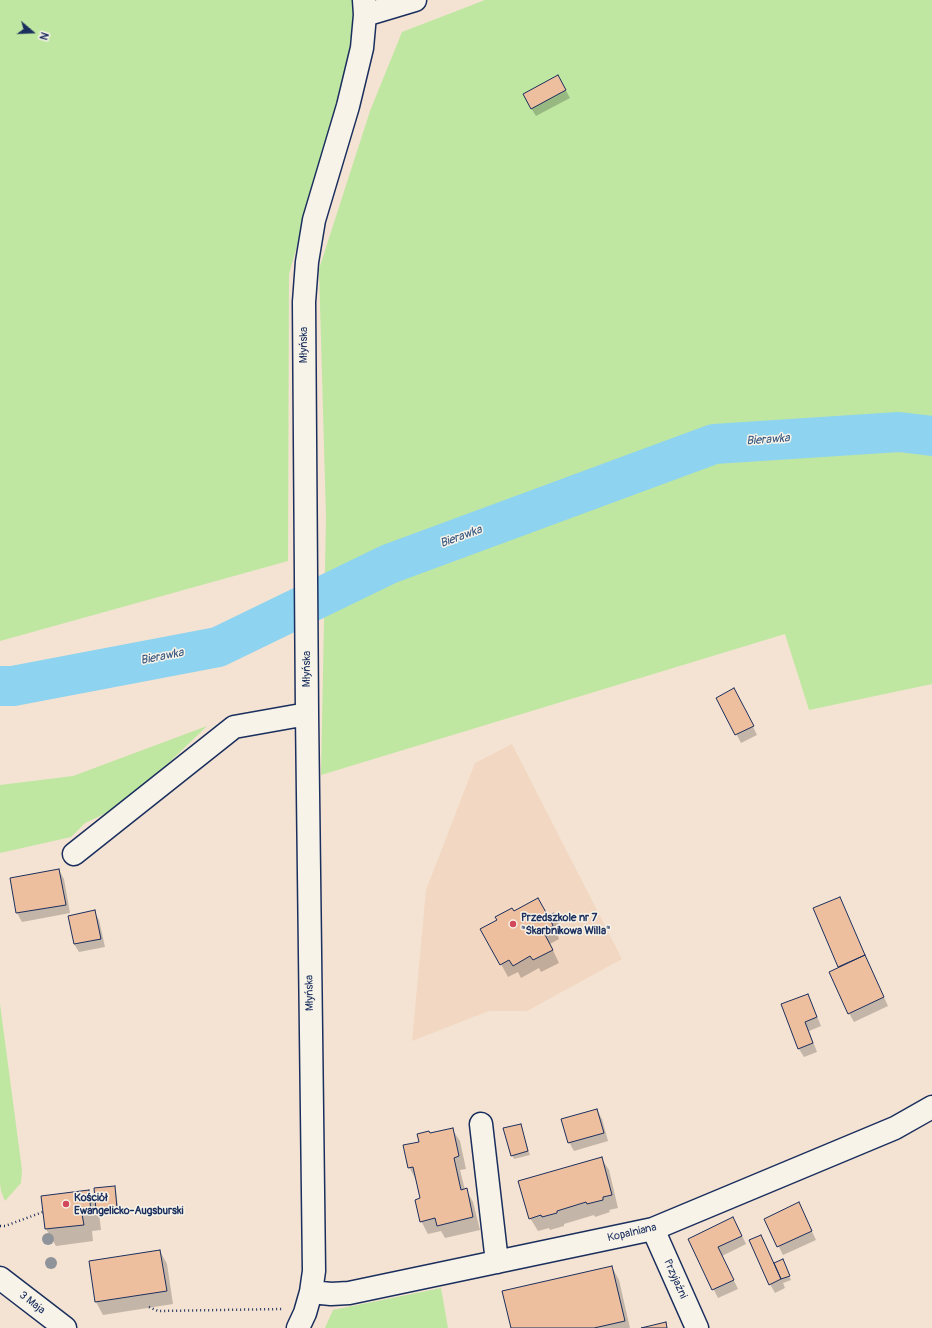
<!DOCTYPE html>
<meta charset="utf-8">
<style>
body{margin:0}
#map{position:relative;width:932px;height:1328px;overflow:hidden;background:#f4e3d2;font-family:Pangolin,sans-serif}
canvas{display:block}
.north{position:absolute;left:12px;top:12px;width:40px;height:40px;-webkit-text-stroke:3px #f7f3e8;paint-order:stroke;rotate:109deg;font-size:11px;font-weight:700;line-height:16px;text-align:center;color:#1b2f5e}
.north::after{content:'';display:block;margin:auto;width:14px;height:18px;background:#1b2f5e;clip-path:polygon(50% 0,100% 100%,50% 72%,0 100%)}
</style>
<div id="map">
<canvas width="932" height="1328"></canvas>
<div class="north">N</div>
</div>
<script>
const ctx = document.querySelector('canvas').getContext('2d');
ctx.lineJoin = 'round';
function fillPath(path, color) {
  ctx.fillStyle = color;
  ctx.fill(path, 'evenodd');
}
function toPath(rows) {
  const path = new Path2D();
  for (const r of rows) {
    path.moveTo(r[0], r[1]);
    for (let i = 2; i < r.length; i += 2) path.lineTo(r[i], r[i + 1]);
  }
  return path;
}
function stroke(path, color, width, dash) {
  ctx.strokeStyle = color;
  ctx.lineWidth = width;
  ctx.lineCap = dash ? 'butt' : 'round';
  ctx.setLineDash(dash || []);
  ctx.stroke(path);
}
function drawText(font, color, halo, rows, align = 'center') {
  ctx.font = font + ' Pangolin,sans-serif';
  ctx.lineWidth = 3;
  ctx.setLineDash([]);
  ctx.textBaseline = 'middle';
  ctx.strokeStyle = halo;
  ctx.fillStyle = color;
  for (const [text, x, y, turn = 0] of rows) {
    ctx.save();
    ctx.translate(x, y);
    ctx.rotate((+turn || 0) * Math.PI / 180);
    ctx.textAlign = isNaN(turn) ? turn : align;
    if (halo) ctx.strokeText(text, 0, 0);
    ctx.fillText(text, 0, 0);
    ctx.restore();
  }
}
fillPath(toPath([
 [512,744,622,959,527,1011,489,1011,412,1041,426,890,475,763]
]), '#f2d8c2');
fillPath(toPath([
 [0,0,354,0,355,16,341,107,313,190,289,274,288,561,0,641],
 [485,0,932,0,932,684,809,710,785,634,321,775,326,517,319,269,370,111,402,32],
 [207,726,126,804,85,823,71,837,0,853,0,785,73,776],
 [0,1004,22,1170,21,1183,5,1201,1,1191,0,1183],
 [441,1288,448,1328,325,1328,333,1310]
]), '#bfe7a2');
fillPath(toPath([
 [558,76,570,98,536,116,531,108],
 [718,698,739,698,757,735,741,743],
 [59,870,64,879,70,913,22,922,17,913,11,878],
 [839,898,888,1006,854,1022,849,1013,840,968,814,909],
 [94,911,99,920,105,947,79,952,74,944],
 [514,912,548,917,553,914,563,931,557,934,559,939,550,944,559,963,541,972,539,968,521,978,518,972,508,977,501,964],
 [808,995,812,1004,821,1026,809,1031,817,1052,804,1057,799,1049],
 [597,1110,602,1119,608,1141,574,1151,569,1142],
 [520,1125,530,1155,514,1159,512,1155],
 [452,1129,460,1141,466,1169,460,1170,465,1190,466,1189,473,1202,480,1230,445,1238,441,1231,428,1234,421,1221,421,1199,416,1180,409,1167,420,1142,430,1134],
 [601,1158,609,1170,618,1208,609,1210,610,1212,595,1217,594,1215,564,1224,564,1226,550,1230,549,1228,538,1231,530,1218],
 [114,1188,116,1191,118,1207,98,1208,98,1210,118,1209,118,1212,99,1213,101,1230,92,1231,93,1241,56,1246,46,1229,42,1197,88,1191,97,1205],
 [803,1212,816,1240,783,1255,765,1219],
 [738,1227,746,1244,722,1256,738,1289,718,1298,689,1240],
 [760,1236,774,1264,782,1261,791,1280,783,1283,785,1288,775,1293,770,1284],
 [160,1251,167,1264,173,1304,103,1315,96,1302,90,1262],
 [612,1267,619,1280,630,1328,512,1328]
]), '#0003');
stroke(toPath([
 [0,686,13,686,218,647,389,564,714,444,899,432,932,436]
]), '#8ed3f0', 40);
const building = toPath([
 [558,75,566,90,531,109,523,94,558,75],
 [734,688,754,726,735,735,716,698,734,688],
 [59,869,66,905,16,913,10,878,59,869],
 [840,897,865,955,838,967,813,908,840,897],
 [538,898,548,916,554,913,556,918,551,921,553,926,543,931,553,950,533,960,530,956,513,966,509,960,500,965,480,929,497,920,495,917,512,908,514,911,538,898],
 [95,910,101,939,74,944,68,916,95,910],
 [865,955,884,997,848,1014,829,972,865,955],
 [808,994,817,1017,805,1022,813,1043,798,1049,781,1004,808,994],
 [597,1109,604,1133,568,1143,561,1119,597,1109],
 [521,1124,528,1151,511,1156,503,1128,521,1124],
 [453,1128,459,1156,454,1158,461,1190,467,1188,473,1217,437,1226,435,1218,420,1222,415,1200,420,1198,413,1167,408,1168,403,1145,419,1142,417,1134,429,1131,430,1133,453,1128],
 [602,1157,612,1195,603,1197,603,1200,587,1204,586,1202,557,1211,557,1213,542,1217,541,1215,529,1219,518,1181,602,1157],
 [115,1186,117,1208,96,1210,94,1188,115,1186],
 [89,1190,91,1213,82,1214,84,1225,45,1229,41,1196,89,1190],
 [799,1202,812,1231,777,1247,764,1219,799,1202],
 [733,1217,742,1236,718,1247,734,1280,712,1290,688,1239,733,1217],
 [761,1235,781,1279,769,1285,749,1240,761,1235],
 [160,1250,167,1291,95,1302,89,1261,160,1250],
 [783,1259,790,1276,781,1279,774,1263,783,1259],
 [612,1266,625,1321,594,1328,511,1328,502,1291,612,1266],
 [666,1322,667,1328,641,1328,666,1322]
]);
fillPath(building, '#eebf9e');
stroke(building, '#1b2f5e', 1);
const minor = toPath([
 [365,15,415,0],
 [74,854,234,727,307,714],
 [481,1124,497,1262],
 [653,1229,697,1328],
 [311,1292,331,1294,349,1293,653,1229,895,1128,932,1107],
 [298,1328,305,1313,311,1292,314,1271,307,714,304,302,307,262,314,220,348,106,362,48,365,15,364,0]
]);
const secondary = toPath([
 [0,1278,65,1328]
]);
stroke(minor, '#1b2f5e', 25);
stroke(secondary, '#1b2f5e', 25);
stroke(toPath([
 [0,1226,5,1226,43,1212],
 [149,1307,158,1311,282,1309]
]), '#1b2f5e', 2.5, [1, 3]);
stroke(minor, '#f7f3e8', 22);
stroke(secondary, '#f7f3e8', 22);
ctx.fillStyle = '#8f949a';
for (const [x, y] of [
 [48,1239],
 [51,1263]
]) {
  ctx.beginPath();
  ctx.arc(x, y, 6, 0, 2 * Math.PI);
  ctx.fill();
}
for (const [x, y, r, color] of [
 [513,924,4,"#d1495b"],
 [66,1204,4,"#d1495b"]
]) {
  const dot = new Path2D();
  dot.arc(x, y, r, 0, 2 * Math.PI);
  ctx.fillStyle = color;
  ctx.fill(dot);
  stroke(dot, '#f7f3e8', 1.5);
}
drawText('11px', '#1b2f5e', '#f7f3e8', [
 ["Młyńska",304,345,-90],
 ["Młyńska",307,669,-90],
 ["Młyńska",310,993,-91],
 ["Kopalniana",632,1233,-13],
 ["Przyjaźni",675,1279,66],
 ["3 Maja",32,1303,38]
]);
drawText('bold 11px', '#1b2f5e', '#f7f3e8', [
 ["Przedszkole nr 7",521,918],
 ["\"Skarbnikowa Willa\"",521,931],
 ["Kościół",74,1198],
 ["Ewangelicko-Augsburski",74,1211]
], 'left');
drawText('italic 12px', '#385882', '#f7f3e8', [
 ["Bierawka",768,440,-4],
 ["Bierawka",461,537,-20],
 ["Bierawka",162,657,-11]
]);
</script>
